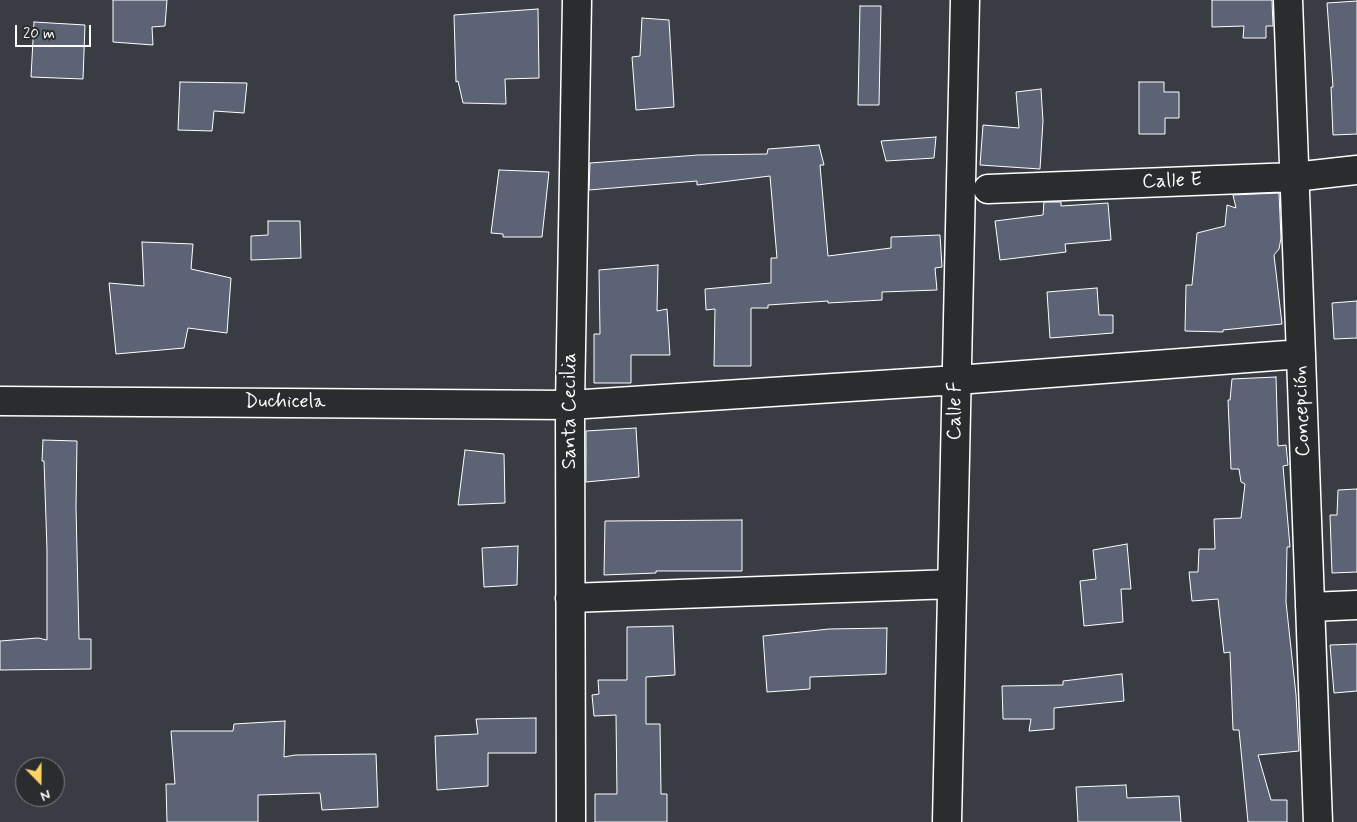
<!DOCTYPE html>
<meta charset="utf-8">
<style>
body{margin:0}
#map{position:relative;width:1357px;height:822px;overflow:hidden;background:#393d43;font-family:Mynerve,sans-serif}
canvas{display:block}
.north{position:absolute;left:15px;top:757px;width:50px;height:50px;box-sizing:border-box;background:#2a2d2e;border:1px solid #7f8182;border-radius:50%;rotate:158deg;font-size:14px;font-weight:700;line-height:20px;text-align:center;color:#fff}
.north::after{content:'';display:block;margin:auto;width:18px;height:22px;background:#ffd166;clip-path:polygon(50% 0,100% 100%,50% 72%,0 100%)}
.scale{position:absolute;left:15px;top:25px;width:76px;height:22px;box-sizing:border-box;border:2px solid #fff;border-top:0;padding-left:6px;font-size:15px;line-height:18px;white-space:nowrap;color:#fff;-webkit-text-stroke:4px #2a2d2e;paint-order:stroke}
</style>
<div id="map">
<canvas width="1357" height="822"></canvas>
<div class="north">N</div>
<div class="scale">20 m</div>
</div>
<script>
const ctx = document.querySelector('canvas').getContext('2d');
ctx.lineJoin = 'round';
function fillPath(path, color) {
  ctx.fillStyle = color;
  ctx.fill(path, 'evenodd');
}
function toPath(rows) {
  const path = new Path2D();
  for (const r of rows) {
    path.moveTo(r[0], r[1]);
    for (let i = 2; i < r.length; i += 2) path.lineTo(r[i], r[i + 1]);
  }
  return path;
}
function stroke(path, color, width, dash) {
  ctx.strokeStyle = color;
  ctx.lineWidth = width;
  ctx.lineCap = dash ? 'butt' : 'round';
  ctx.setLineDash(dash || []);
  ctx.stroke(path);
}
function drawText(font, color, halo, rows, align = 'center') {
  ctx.font = font + ' Mynerve,sans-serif';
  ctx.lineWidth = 5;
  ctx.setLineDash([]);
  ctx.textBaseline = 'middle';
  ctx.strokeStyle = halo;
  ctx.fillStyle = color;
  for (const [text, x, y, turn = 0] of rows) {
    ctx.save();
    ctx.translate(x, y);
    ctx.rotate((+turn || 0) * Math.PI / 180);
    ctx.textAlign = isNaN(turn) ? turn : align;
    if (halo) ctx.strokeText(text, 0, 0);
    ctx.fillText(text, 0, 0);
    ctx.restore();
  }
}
const building = toPath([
 [113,0,167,0,165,26,152,27,153,45,113,42,113,0],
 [1212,0,1272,0,1273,26,1266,26,1266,38,1243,38,1244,26,1212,27,1212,0],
 [1357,1,1357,134,1333,135,1331,87,1333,87,1327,3,1357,1],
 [860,6,881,6,879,105,858,105,860,6],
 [538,9,539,78,505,79,506,104,463,103,458,81,456,82,454,15,538,9],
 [642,18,669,20,674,107,636,110,632,57,640,56,642,18],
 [34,22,85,25,83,79,31,77,34,22],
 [180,82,247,83,244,113,214,111,212,131,178,130,180,82],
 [1139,82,1164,82,1164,92,1179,92,1179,118,1165,118,1165,134,1139,134,1139,82],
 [1041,89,1043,121,1040,169,980,165,983,125,1019,128,1016,92,1041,89],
 [936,137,934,158,886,161,881,141,936,137],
 [819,145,824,165,820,165,828,256,891,248,891,237,940,235,942,267,935,268,937,290,882,292,882,300,828,303,828,301,768,305,768,308,751,308,751,366,714,366,715,309,706,310,705,289,771,283,771,258,777,258,770,176,697,185,697,181,589,190,590,163,698,155,767,154,768,149,819,145],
 [499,170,549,172,542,237,503,237,503,234,491,233,499,170],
 [1279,193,1281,238,1279,249,1274,255,1282,324,1223,330,1223,332,1185,331,1186,285,1192,285,1197,233,1225,226,1227,205,1236,208,1233,195,1279,193],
 [1044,202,1061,202,1061,206,1108,203,1111,240,1065,244,1066,252,1000,260,995,221,1043,215,1044,202],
 [268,221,300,221,301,258,251,260,251,236,268,235,268,221],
 [142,242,193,244,191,269,231,278,227,333,188,328,184,348,116,354,109,283,144,286,142,242],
 [658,265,657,311,667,309,670,355,631,355,631,383,594,383,594,334,600,334,599,270,658,265],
 [1097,288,1099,315,1113,315,1113,333,1050,338,1047,292,1097,288],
 [1357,301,1357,338,1334,339,1332,303,1357,301],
 [1276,377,1278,446,1286,445,1288,465,1283,466,1290,547,1287,547,1286,602,1296,695,1299,751,1258,755,1271,800,1287,800,1287,822,1248,822,1239,730,1233,730,1230,652,1224,653,1218,599,1192,601,1189,572,1198,572,1199,549,1215,549,1214,519,1241,518,1245,484,1241,482,1239,469,1231,469,1228,400,1230,400,1232,379,1276,377],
 [636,428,639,477,586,482,586,431,636,428],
 [43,440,77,441,76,507,79,639,91,639,91,669,0,670,0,641,38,638,47,640,47,550,44,461,42,461,43,440],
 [465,450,504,454,505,503,458,505,465,450],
 [1357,489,1357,572,1332,573,1330,515,1337,515,1338,490,1357,489],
 [742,520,742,571,656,571,656,573,604,575,605,521,742,520],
 [1127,544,1131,589,1121,589,1123,622,1084,626,1080,581,1096,579,1093,550,1127,544],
 [518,546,517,585,484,587,482,548,518,546],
 [673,626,675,675,646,677,646,724,660,724,661,794,667,794,667,822,595,822,595,794,617,794,616,715,594,716,592,695,599,694,598,680,627,680,627,627,673,626],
 [887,628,886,674,810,677,810,689,767,692,763,636,829,629,887,628],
 [1357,644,1357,691,1334,693,1330,645,1357,644],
 [1122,674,1124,701,1054,708,1054,729,1029,731,1031,719,1003,719,1002,686,1063,685,1063,681,1122,674],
 [536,718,536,753,488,753,488,786,437,790,435,736,478,734,476,719,536,718],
 [285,721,284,757,295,755,376,754,378,807,322,810,320,793,258,795,258,822,167,822,166,784,175,784,171,731,233,731,234,724,285,721],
 [1126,785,1127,798,1179,796,1181,822,1078,822,1076,787,1126,785]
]);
fillPath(building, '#5b6374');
stroke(building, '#fff', 1);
const minor = toPath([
 [1288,0,1318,822],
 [988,189,1294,177,1357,170],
 [0,401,570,405,957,380,1301,354],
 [570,598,952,584],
 [1310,607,1357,605],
 [571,822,570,405,577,0],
 [947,822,965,0]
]);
stroke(minor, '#fff', 31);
stroke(minor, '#2a2d2e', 28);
drawText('20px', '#fff', '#2a2d2e', [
 ["Calle E",1172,182,-2],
 ["Duchicela",285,403],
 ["Santa Cecilia",571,411,-90],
 ["Calle F",956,411,-89],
 ["Concepción",1303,411,-92]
]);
</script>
